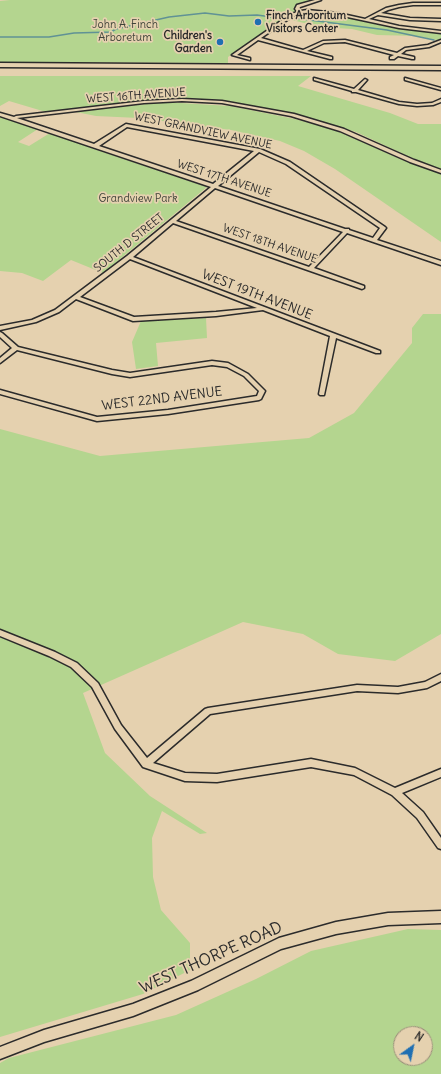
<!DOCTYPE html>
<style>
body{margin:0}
#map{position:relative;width:441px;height:1074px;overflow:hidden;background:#e5d1af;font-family:Delius,sans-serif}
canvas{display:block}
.north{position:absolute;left:393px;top:1026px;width:40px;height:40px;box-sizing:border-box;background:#e5d1af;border:1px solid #9b8f7a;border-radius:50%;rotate:33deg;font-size:11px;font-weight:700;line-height:16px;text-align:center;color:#2b2b2b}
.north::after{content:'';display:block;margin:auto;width:14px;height:18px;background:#1f6fb2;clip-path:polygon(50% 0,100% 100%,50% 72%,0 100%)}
</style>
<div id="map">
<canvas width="441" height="1074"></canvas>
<div class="north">N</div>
</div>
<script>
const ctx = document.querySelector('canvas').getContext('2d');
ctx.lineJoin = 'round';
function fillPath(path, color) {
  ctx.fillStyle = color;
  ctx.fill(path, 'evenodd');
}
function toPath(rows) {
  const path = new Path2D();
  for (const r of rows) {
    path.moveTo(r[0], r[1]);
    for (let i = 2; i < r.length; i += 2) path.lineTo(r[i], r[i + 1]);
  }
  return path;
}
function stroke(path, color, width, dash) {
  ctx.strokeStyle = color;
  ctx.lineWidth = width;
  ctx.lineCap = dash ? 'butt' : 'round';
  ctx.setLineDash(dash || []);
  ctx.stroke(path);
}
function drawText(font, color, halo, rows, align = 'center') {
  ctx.font = font + ' Delius,sans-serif';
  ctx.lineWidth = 3.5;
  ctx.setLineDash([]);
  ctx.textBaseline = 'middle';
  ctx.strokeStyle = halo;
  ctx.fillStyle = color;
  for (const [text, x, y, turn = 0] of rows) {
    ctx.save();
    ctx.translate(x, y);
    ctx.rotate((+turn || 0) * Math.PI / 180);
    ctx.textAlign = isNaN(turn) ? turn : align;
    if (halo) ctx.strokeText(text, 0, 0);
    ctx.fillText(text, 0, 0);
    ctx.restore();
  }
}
fillPath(toPath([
 [10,0,313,0,293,8,303,13,330,14,383,26,441,33,441,41,418,36,377,35,352,29,320,27,284,18,228,57,228,63,0,62,0,1],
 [0,76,311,76,298,86,390,113,418,124,441,124,441,169,414,159,356,132,292,113,238,103,200,99,147,100,46,112,9,101,0,106],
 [164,102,230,106,295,119,335,130,398,158,441,174,441,242,335,169,304,151,280,141,231,130,139,118,96,116,76,112],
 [0,116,38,129,18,142,29,146,50,133,66,139,69,137,91,148,207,187,103,273,71,260,43,281,22,273,0,271],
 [423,314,441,314,441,634,395,661,338,654,303,634,243,622,83,693,105,753,150,796,207,833,200,834,162,811,152,838,153,877,161,910,190,943,190,970,143,994,0,1037,0,429,100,456,309,438,354,413,412,343,412,328],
 [206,318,207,338,156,343,158,366,136,369,132,342,141,321],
 [408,929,441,930,441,1074,0,1074,0,1063,9,1058,176,1015,256,979,311,951],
 [401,1034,425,1034,425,1058,401,1058]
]), '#b4d58f');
stroke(toPath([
 [294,18,387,30,434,40],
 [0,37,49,37,74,33,111,32,116,29,169,17,205,13,229,16,257,15,279,18]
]), '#609295', 1.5);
const minor = toPath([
 [315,0,321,0,300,7,299,9,301,11,307,10,338,13,365,19,386,8,399,5,413,3,441,3,441,5,413,5,399,7,388,10,381,13,410,18,441,19,441,21,410,20,378,15,369,19,399,26,441,31,441,33,399,28,338,15,307,12,293,16,261,38,303,50,323,41,345,40,397,53,405,48,428,45,441,40,441,42,429,47,406,50,401,54,414,57,414,59,412,59,398,56,394,59,390,59,390,57,394,55,345,42,324,43,307,51,332,57,332,59,330,59,258,40,237,55,250,58,250,60,232,55,291,14,298,12,295,9,297,5,315,0],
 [314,78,354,89,365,79,367,80,358,90,399,102,417,104,432,103,441,99,441,102,433,105,417,106,399,104,356,92,352,92,352,91,314,80,314,78],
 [405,78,441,88,441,90,405,80,405,78],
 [182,99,222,101,294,114,344,129,414,160,441,170,441,173,410,162,340,131,291,116,222,103,182,101,144,103,17,118,94,144,126,124,260,149,290,162,385,227,386,228,377,240,441,261,441,265,347,233,314,268,364,286,364,288,362,289,173,223,133,257,380,351,380,353,376,353,336,338,324,395,320,395,319,394,330,336,263,310,216,316,133,321,76,299,59,312,36,322,0,330,0,326,32,320,55,310,127,256,211,187,0,116,0,113,14,117,16,116,144,101,182,99],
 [127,127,254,151,213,184,99,146,127,127],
 [259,152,286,164,380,228,373,238,349,230,349,229,345,229,218,186,259,152],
 [215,188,343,232,309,267,176,221,215,188],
 [130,259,257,308,216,312,134,317,80,297,130,259],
 [0,332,2,333,18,347,112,370,130,373,212,361,228,363,248,374,265,391,261,399,259,400,168,414,97,421,0,394,0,390,97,417,168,410,257,396,259,391,244,376,227,367,212,365,130,377,112,374,17,350,0,363,0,358,12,348,0,337,0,332],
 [0,630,55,652,77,663,98,683,121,725,147,758,205,709,208,708,357,685,398,687,425,682,441,674,441,681,427,688,398,693,357,691,210,714,153,763,185,773,217,774,311,759,355,768,395,788,441,769,441,777,402,793,423,812,441,838,441,849,438,848,417,818,392,795,354,775,311,767,217,782,185,781,143,767,115,729,92,687,71,667,49,656,0,636,0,630]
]);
const tertiary = toPath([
 [441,911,441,923,388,925,336,934,281,949,198,990,133,1016,44,1042,0,1059,0,1047,44,1030,133,1004,191,981,279,938,336,922,388,913,441,911]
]);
const motorway = toPath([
 [0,63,441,66,441,70,0,67,0,63]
]);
stroke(minor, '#2b2b2b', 3);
stroke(tertiary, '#2b2b2b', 3);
stroke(motorway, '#2b2b2b', 3);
fillPath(minor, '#e5d1af');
fillPath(tertiary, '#e5d1af');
fillPath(motorway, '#e5d1af');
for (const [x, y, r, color] of [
 [258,22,4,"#1f6fb2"],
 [220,42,4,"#1f6fb2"]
]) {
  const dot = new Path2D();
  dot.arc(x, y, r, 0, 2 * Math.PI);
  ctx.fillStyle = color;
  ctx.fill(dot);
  stroke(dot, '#e5d1af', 1.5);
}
drawText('bold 11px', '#2b2b2b', '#e5d1af', [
 ["Finch Arboritum",266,16],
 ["Visitors Center",266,29],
 ["Children's",212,36,"right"],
 ["Garden",212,49,"right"]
], 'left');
drawText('11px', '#40443a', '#e5d1af', [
 ["John A. Finch",125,25],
 ["Arboretum",125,38],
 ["Grandview Park",138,199]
]);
drawText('11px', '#2b2b2b', '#e5d1af', [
 ["WEST 16TH AVENUE",136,96,-4],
 ["WEST GRANDVIEW AVENUE",203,131,12],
 ["WEST 17TH AVENUE",224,179,18],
 ["SOUTH D STREET",129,243,-39],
 ["WEST 18TH AVENUE",270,244,19]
]);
drawText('13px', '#2b2b2b', '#e5d1af', [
 ["WEST 19TH AVENUE",257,295,21],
 ["WEST 22ND AVENUE",162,399,-7]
]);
drawText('16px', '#2b2b2b', '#e5d1af', [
 ["WEST THORPE ROAD",211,958,-24]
]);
</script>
